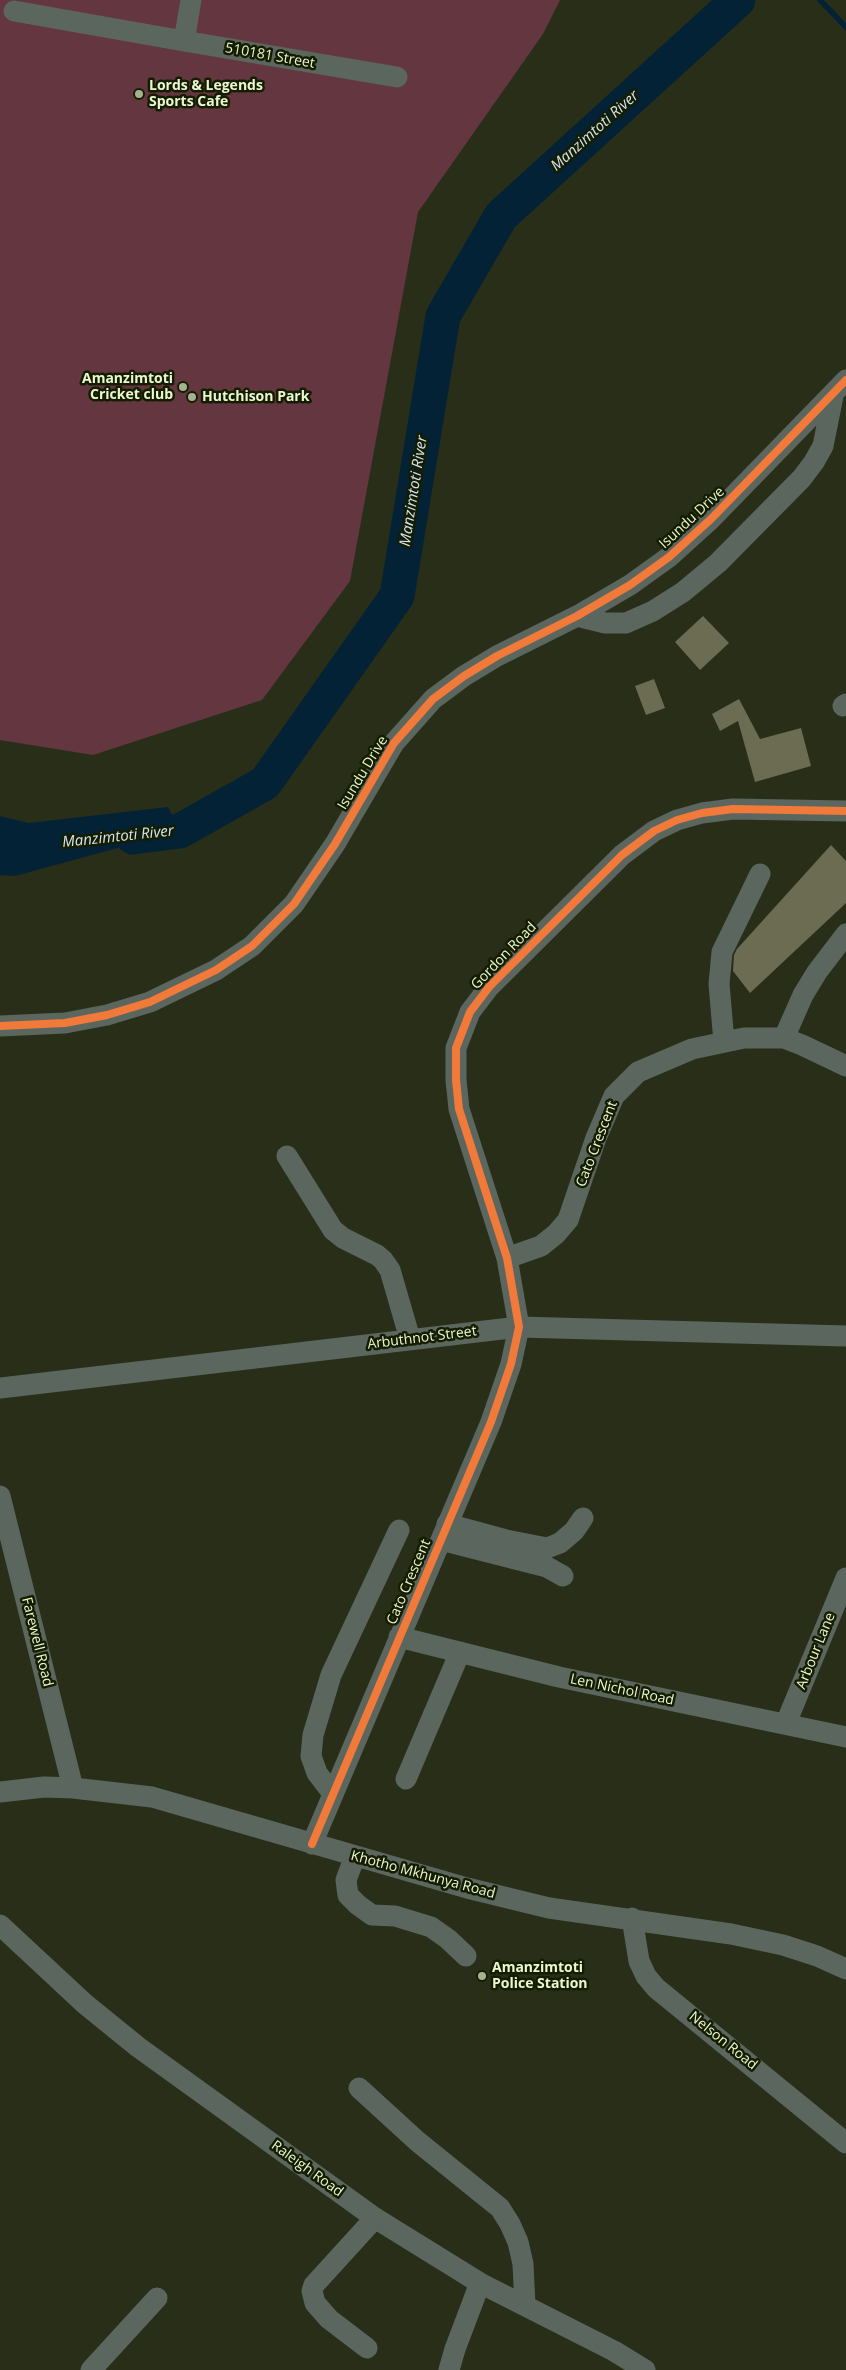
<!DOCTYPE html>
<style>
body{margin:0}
canvas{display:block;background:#282e18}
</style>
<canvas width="846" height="2370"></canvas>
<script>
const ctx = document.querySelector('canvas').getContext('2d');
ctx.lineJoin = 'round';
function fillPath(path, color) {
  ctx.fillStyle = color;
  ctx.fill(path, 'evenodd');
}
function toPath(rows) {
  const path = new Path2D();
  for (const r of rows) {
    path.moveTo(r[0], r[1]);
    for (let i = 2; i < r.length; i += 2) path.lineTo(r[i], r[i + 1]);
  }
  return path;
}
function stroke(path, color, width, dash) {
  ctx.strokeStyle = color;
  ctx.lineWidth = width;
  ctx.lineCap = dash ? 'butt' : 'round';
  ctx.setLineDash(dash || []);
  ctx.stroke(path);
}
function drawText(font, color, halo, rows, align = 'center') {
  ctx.font = font + ' "Open Sans",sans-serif';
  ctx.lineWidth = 5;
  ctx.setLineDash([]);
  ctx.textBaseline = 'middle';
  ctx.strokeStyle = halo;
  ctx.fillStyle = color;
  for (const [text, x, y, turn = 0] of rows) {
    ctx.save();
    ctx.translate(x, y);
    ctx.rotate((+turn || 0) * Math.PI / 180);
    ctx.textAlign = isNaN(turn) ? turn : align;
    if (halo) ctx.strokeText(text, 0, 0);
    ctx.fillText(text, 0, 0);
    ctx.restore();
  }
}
fillPath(toPath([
 [0,0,560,0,543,34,418,212,350,581,262,700,93,755,0,740]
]), '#633640');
fillPath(toPath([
 [168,807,180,831,15,876,0,875,0,816,29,823]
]), '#042236');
stroke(toPath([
 [820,0,846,27]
]), '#042236', 5.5);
stroke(toPath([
 [133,837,180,831,265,783,397,596,443,316,501,216,738,0]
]), '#042236', 35);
fillPath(toPath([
 [703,616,729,643,700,670,675,642],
 [654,679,665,708,646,715,635,686],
 [739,699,760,739,801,728,811,766,755,782,738,721,720,731,712,714],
 [831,845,846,861,846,903,750,993,733,971,734,955,737,949]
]), '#6b6c52');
stroke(toPath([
 [191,0,184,41,397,77],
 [14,11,184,41],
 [577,616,605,623,626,623,653,611,683,592,718,563,802,478,814,462,823,446,833,396],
 [843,706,846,704],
 [0,1026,65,1023,107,1015,150,1002,216,970,252,946,294,904,335,844,394,743,433,699,464,676,497,656,577,616,630,585,669,557,711,519,846,380],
 [784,1038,803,995,817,972,846,934],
 [724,1042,719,984,722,952,760,874],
 [287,1156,333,1230,343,1238,377,1255,383,1260,390,1270,410,1339],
 [507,1258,541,1246,556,1234,568,1220,596,1138,614,1096,638,1072,692,1049,744,1038,784,1038,802,1045,846,1066],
 [0,1388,519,1327,846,1336],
 [0,1496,73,1788],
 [447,1524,506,1540,547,1548,560,1543,574,1531,583,1518],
 [441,1540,547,1567,563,1576],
 [399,1637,559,1677,846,1737],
 [786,1723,846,1578],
 [406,1779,460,1652],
 [0,1792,44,1787,73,1788,152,1797,467,1888,549,1908,731,1934,783,1945,817,1956,846,1969],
 [333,1794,317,1773,311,1756,313,1735,331,1675,399,1530],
 [312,1844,491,1422,511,1364,519,1327,507,1258,459,1109,456,1080,456,1048,470,1012,489,987,622,855,654,831,677,820,702,813,733,809,846,811],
 [355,1856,346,1880,348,1895,358,1905,372,1915,395,1916,431,1927,448,1939,466,1956],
 [632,1918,639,1961,646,1976,656,1988,846,2143],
 [0,1925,85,2004,138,2047,375,2218,480,2283,614,2351,645,2370],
 [359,2088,417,2141,500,2208,510,2224,518,2242,523,2264,525,2305],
 [367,2348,329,2319,315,2303,312,2291,314,2285,375,2218],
 [91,2370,157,2298],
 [449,2370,455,2349,480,2283]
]), '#5b665f', 21);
stroke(toPath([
 [0,1026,65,1023,107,1015,150,1002,216,970,252,946,294,904,335,844,394,743,433,699,464,676,497,656,577,616,630,585,669,557,711,519,846,380],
 [312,1844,491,1422,511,1364,519,1327,507,1258,459,1109,456,1080,456,1048,470,1012,489,987,622,855,654,831,677,820,702,813,733,809,846,811]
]), '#f17a3a', 8);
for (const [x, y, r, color] of [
 [139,94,5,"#a6b190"],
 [183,387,5,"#a6b190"],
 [192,397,5,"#a6b190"],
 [482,1976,5,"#a6b190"]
]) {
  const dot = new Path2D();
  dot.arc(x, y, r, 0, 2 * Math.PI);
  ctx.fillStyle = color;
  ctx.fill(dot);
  stroke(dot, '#151d01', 2);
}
drawText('14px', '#eaf7d1', '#151d01', [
 ["510181 Street",270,56,10],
 ["Isundu Drive",692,518,-43],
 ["Isundu Drive",363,773,-59],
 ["Gordon Road",504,956,-46],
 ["Cato Crescent",597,1144,-69],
 ["Arbuthnot Street",422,1338,-7],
 ["Cato Crescent",409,1582,-67],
 ["Farewell Road",37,1642,76],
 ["Arbour Lane",816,1651,-68],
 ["Len Nichol Road",622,1690,12],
 ["Khotho Mkhunya Road",423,1875,15],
 ["Nelson Road",723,2041,39],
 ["Raleigh Road",307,2169,36]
]);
drawText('bold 14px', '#eaf7d1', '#151d01', [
 ["Lords & Legends",149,86],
 ["Sports Cafe",149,102],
 ["Amanzimtoti",173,379,"right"],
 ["Cricket club",173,395,"right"],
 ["Hutchison Park",202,397],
 ["Amanzimtoti",492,1968],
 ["Police Station",492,1984]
], 'left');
drawText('italic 15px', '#d5e5f3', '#151d01', [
 ["Manzimtoti River",595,131,-42],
 ["Manzimtoti River",414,491,-81],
 ["Manzimtoti River",118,837,-6]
]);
</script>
